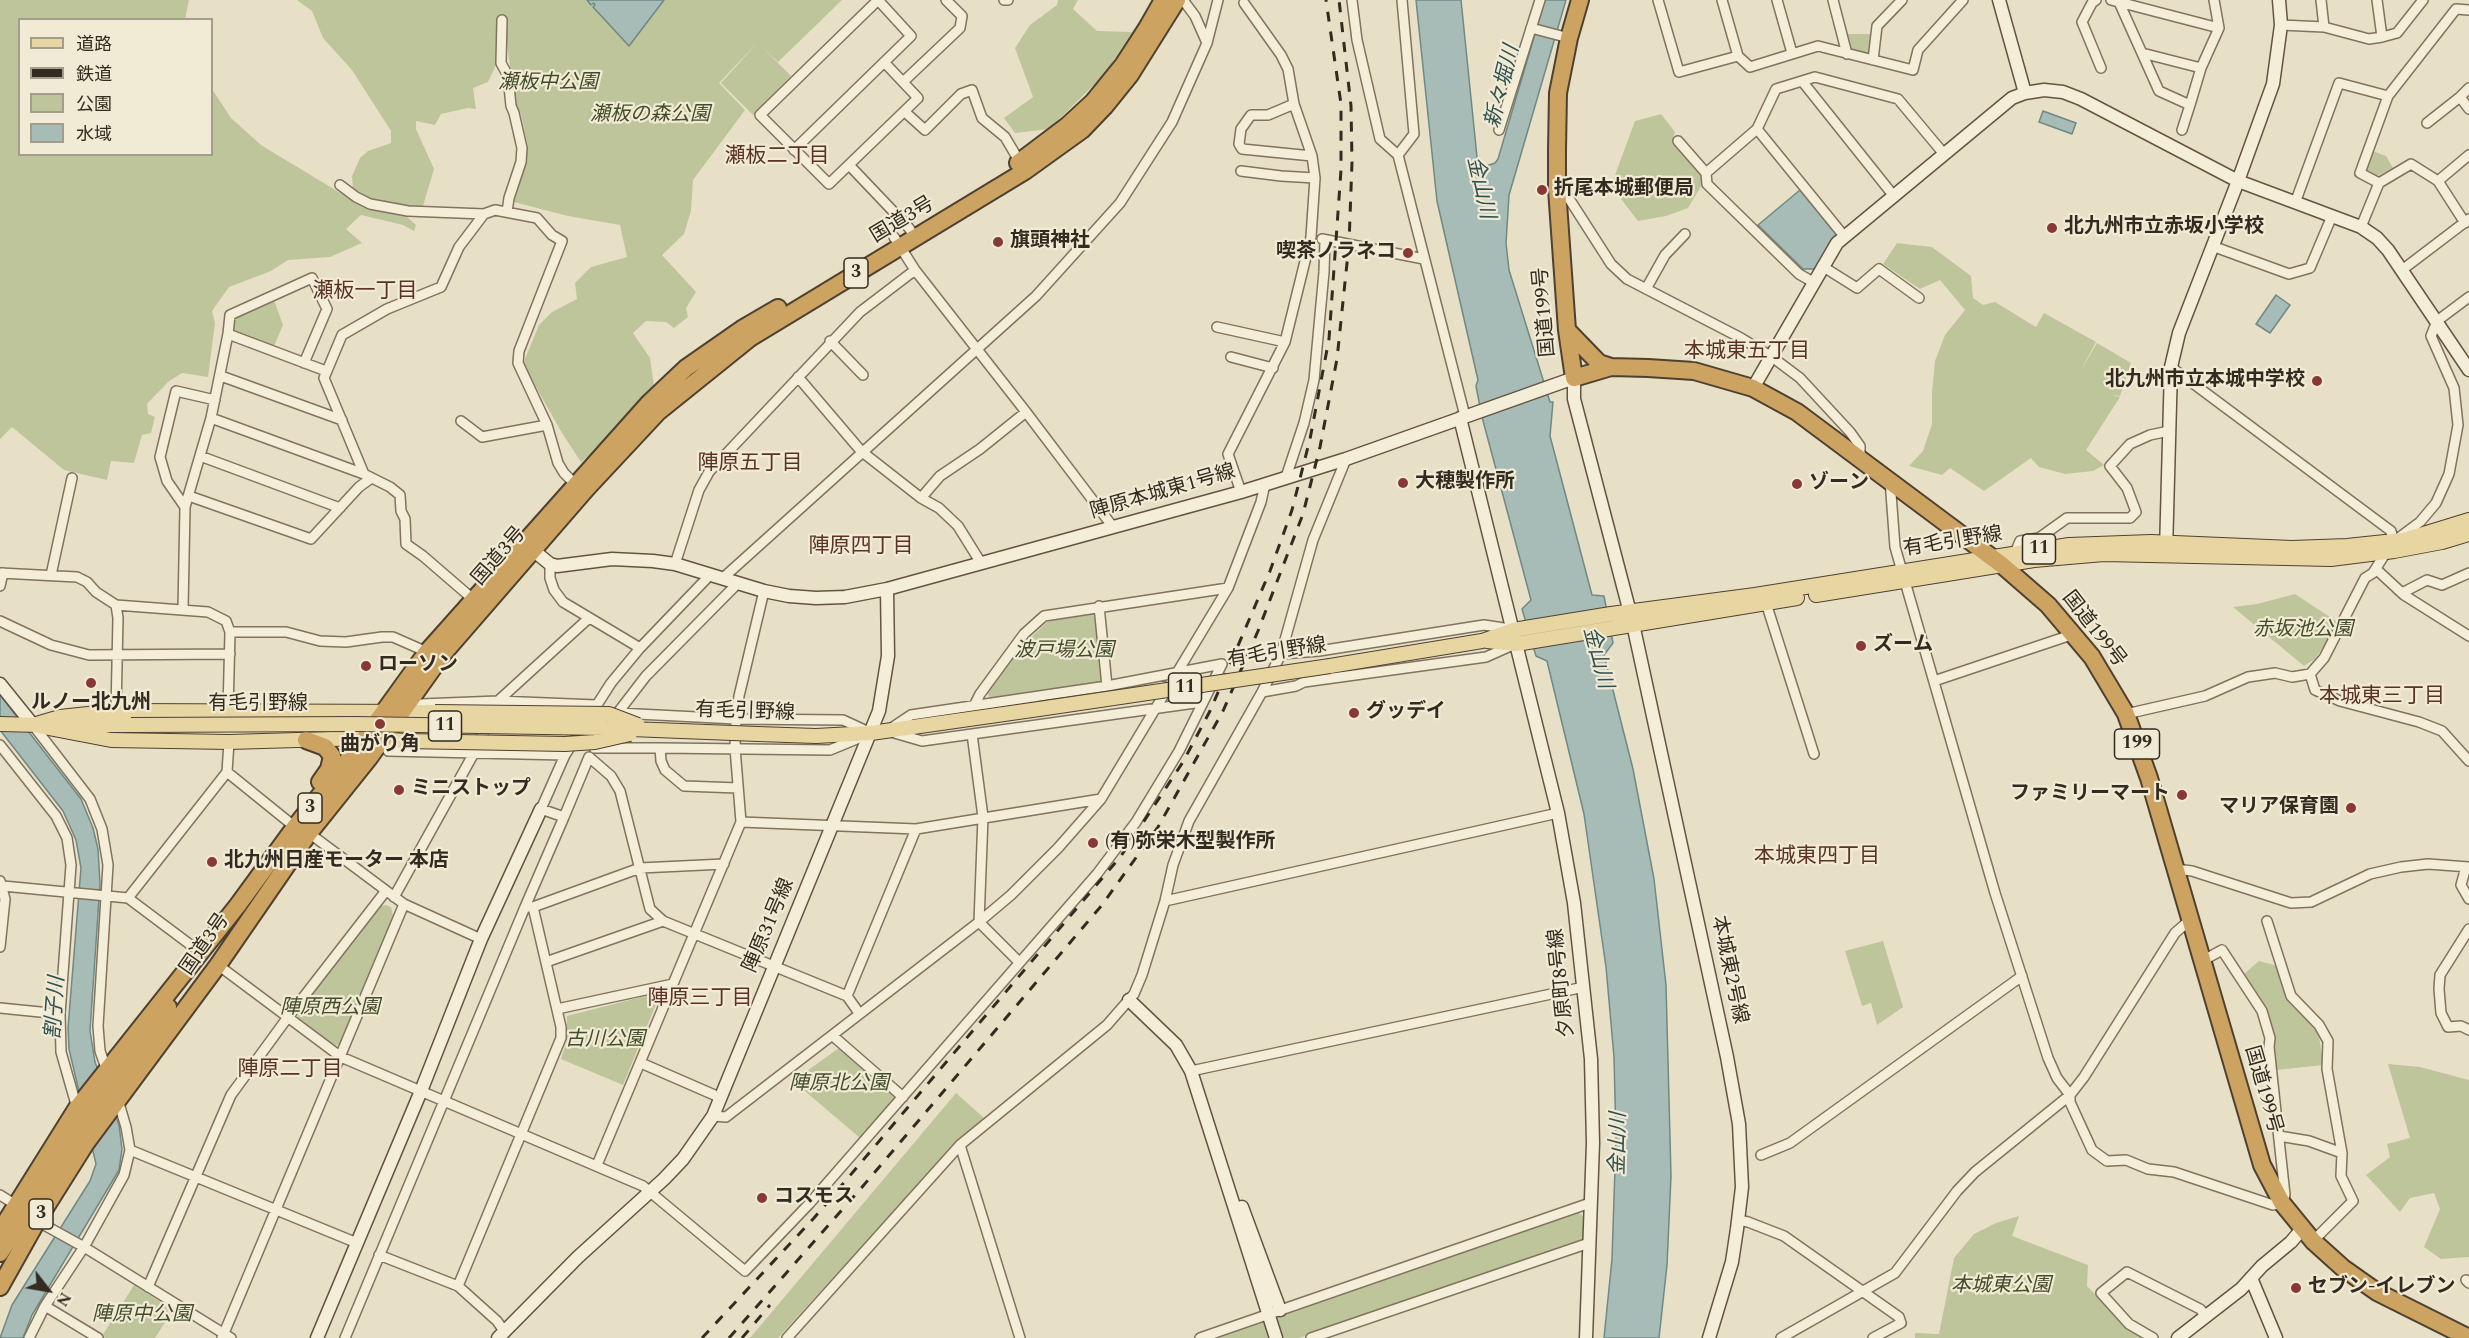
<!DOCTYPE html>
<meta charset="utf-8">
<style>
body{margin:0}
#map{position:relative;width:2469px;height:1338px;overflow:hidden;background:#e8e0c6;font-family:Spectral,"Noto Sans JP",serif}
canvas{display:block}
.legend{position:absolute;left:18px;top:18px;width:195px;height:138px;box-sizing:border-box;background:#f1ead4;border:2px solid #a59d8c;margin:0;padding:8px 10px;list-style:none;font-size:18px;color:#332a20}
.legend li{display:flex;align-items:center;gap:12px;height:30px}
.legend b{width:30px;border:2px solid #a59d8c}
.north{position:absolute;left:18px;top:1260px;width:60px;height:60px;-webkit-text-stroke:4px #f1ead4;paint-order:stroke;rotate:121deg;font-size:16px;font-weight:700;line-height:24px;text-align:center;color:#332a20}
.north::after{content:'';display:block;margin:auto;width:21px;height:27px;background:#332a20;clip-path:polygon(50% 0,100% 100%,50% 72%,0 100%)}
</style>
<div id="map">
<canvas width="2469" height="1338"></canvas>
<ul class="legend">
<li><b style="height:8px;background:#e7d5a2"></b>道路</li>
<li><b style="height:8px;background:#332a20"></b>鉄道</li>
<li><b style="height:16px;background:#bec59b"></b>公園</li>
<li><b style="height:16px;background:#a7bcb7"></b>水域</li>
</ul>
<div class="north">N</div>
</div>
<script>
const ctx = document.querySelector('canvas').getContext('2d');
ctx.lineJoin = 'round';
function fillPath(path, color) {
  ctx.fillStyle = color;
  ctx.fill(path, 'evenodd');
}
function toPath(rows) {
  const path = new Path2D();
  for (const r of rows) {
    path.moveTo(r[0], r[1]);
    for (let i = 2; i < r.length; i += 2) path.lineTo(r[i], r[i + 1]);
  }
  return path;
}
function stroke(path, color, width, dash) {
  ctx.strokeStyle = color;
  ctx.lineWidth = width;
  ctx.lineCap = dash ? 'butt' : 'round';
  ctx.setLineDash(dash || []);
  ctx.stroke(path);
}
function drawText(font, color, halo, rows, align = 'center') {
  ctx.font = font + ' Spectral,"Noto Sans JP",serif';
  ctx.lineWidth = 4.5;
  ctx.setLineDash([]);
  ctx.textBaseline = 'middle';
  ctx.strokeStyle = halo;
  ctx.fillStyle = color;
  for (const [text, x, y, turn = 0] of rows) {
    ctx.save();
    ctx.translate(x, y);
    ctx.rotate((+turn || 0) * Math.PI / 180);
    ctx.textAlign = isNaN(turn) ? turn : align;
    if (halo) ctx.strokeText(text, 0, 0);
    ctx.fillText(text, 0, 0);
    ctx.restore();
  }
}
fillPath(toPath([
 [0,0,189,0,185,19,20,20,20,154,212,154,212,89,231,118,261,145,365,208,405,215,416,225,414,231,403,225,361,215,346,229,362,243,330,257,288,260,271,271,229,287,212,311,215,323,208,377,182,373,168,382,147,404,148,414,155,417,151,433,142,435,134,463,111,461,107,480,64,470,12,427,0,439],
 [297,0,587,0,591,5,594,3,596,5,594,7,629,46,664,0,842,0,778,62,763,48,791,76,753,115,721,83,758,42,719,83,745,110,693,180,691,211,684,234,662,255,696,292,686,308,688,317,674,328,666,322,646,321,633,333,650,358,655,393,612,437,581,462,562,433,523,364,539,325,552,312,577,299,575,283,591,267,627,257,620,225,568,216,514,202,528,147,521,114,515,104,506,36,497,37,498,61,488,82,473,88,476,109,468,108,441,114,435,125,416,121,416,129,434,169,423,206,406,207,375,201,353,189,352,176,360,158,368,151,391,143,391,131,352,70,323,38,312,11],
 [1058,0,1078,0,1073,9,1097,31,1132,32,1104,75,1049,129,1015,133,1004,118,1033,97,1015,48,1030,25,1057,5],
 [1845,34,1873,34,1871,53,1866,56,1849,49],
 [1661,114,1675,132,1672,142,1703,176,1703,183,1688,208,1666,216,1638,221,1611,186,1635,121],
 [2373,151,2386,156,2393,168,2377,176,2367,174,2365,170],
 [1897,243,1932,247,1971,276,1973,298,1983,305,1995,302,2036,327,2044,313,2096,342,2080,372,2097,343,2131,363,2120,396,2111,395,2120,397,2086,450,2104,465,2093,471,2065,474,2039,467,2031,458,1984,491,1950,468,1942,475,1909,466,1923,451,1932,424,1932,392,1935,361,1945,335,1965,310,1940,280,1920,289,1883,264],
 [274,300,283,325,274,346,232,330,231,322,235,317],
 [2295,594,2339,623,2315,659,2304,666,2233,607,2257,604],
 [1087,612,1094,616,1103,678,1100,682,990,698,987,693,1020,648,1047,622,1066,616],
 [386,905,391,907,393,916,340,1044,335,1046,298,1019,298,1013,380,906],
 [1883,941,1903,1007,1877,1025,1871,1003,1862,1006,1845,951],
 [2259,961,2278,966,2288,992,2318,1028,2323,1065,2276,1070,2274,1041,2265,1009,2243,975],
 [661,992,623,1085,561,1059,566,1044,567,1016],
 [839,1048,896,1098,860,1138,793,1081],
 [2388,1064,2420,1067,2469,1080,2469,1257,2441,1259,2424,1247,2440,1209,2434,1193,2410,1198,2400,1212,2366,1175,2390,1157,2387,1144,2410,1138],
 [956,1093,984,1118,958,1140,778,1338,750,1338],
 [1579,1213,1585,1218,1585,1234,1583,1239,1299,1338,1216,1338],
 [2019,1216,2012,1236,2088,1265,2087,1286,2132,1332,2141,1338,1915,1338,1915,1333,1939,1334,1954,1258,1974,1234,1996,1223],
 [134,1285,173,1310,155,1338,105,1338,102,1336]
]), '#bec59b');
const water = toPath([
 [587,0,664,0,629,46,593,7,595,5,594,3,591,5,587,0],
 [1416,0,1461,0,1477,157,1479,162,1486,166,1495,163,1498,159,1545,0,1566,0,1509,195,1506,243,1509,270,1550,402,1553,402,1550,436,1592,595,1604,596,1613,643,1604,655,1633,769,1654,879,1666,985,1671,1176,1667,1265,1659,1338,1604,1338,1612,1259,1616,1138,1614,1057,1606,967,1584,814,1547,661,1536,656,1522,609,1531,600,1482,417,1476,386,1478,380,1437,201,1416,0],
 [2043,111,2076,123,2072,134,2039,122,2043,111],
 [1800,190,1838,236,1815,269,1803,269,1758,225,1800,190],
 [2276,295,2290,305,2270,333,2256,324,2276,295],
 [0,695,81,799,93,828,98,849,100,884,90,1031,95,1062,119,1125,122,1149,119,1170,32,1315,23,1338,0,1338,12,1305,90,1181,96,1164,69,1049,68,1028,81,868,76,840,63,811,0,730,0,695]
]);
fillPath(water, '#a7bcb7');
stroke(water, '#6f8984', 1.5);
const street = toPath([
 [878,0,760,115,829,184,918,98,884,62],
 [1004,0,1008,0],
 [1352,0,1357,40,1380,139,1398,155,1465,416],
 [1658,0,1679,72,1738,56,1722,0],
 [1777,0,1792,53],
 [1833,0,1847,54],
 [2096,0,2092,3,2082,22,2101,68],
 [2111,0,2219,28],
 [2118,0,2159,91,2190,105,2201,68,2219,28,2214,0],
 [502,20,501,63,508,76,511,106,514,113,522,148,521,162,509,198,507,212],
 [2281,25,2324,27,2321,0],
 [2324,27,2369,39,2382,37,2377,0],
 [1531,28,1569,38],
 [2382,37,2397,33,2423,0],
 [1207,43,1218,0],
 [2142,53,2201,68],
 [1738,56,1750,67,1818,46,1913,70,1918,50,1963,0],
 [1873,60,1877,26,1902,0],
 [1802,81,1893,195],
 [903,82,960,28,962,16,946,0],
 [2469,88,2460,97,2469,109],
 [1294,104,1268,115,1251,115,1241,129,1239,144,1242,149,1312,156],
 [905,112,925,130,961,94,972,90,982,118,1005,137,1021,164],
 [2427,123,2460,97],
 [1757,129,1706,173,1707,184,1799,274,1813,282],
 [1499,130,1540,0],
 [2182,130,2190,105],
 [1678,141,1706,173],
 [794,150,911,36,878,0],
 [1398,155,1414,134,1402,0],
 [850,166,909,228,915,238],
 [1241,171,1281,176,1315,178],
 [2379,183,2411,164,2438,181],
 [340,185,356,197,370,204,408,211,484,214,495,210,537,218,552,235,562,241,519,351,518,363,547,425,558,463,564,473,575,484],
 [1558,189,1568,197,1611,264,1627,279,1741,338,1772,357,1800,378,1850,432,1860,446,1860,459],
 [2295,203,2339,83,2388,96,2456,9,2469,10],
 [2465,223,2438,181,2469,155],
 [2361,227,2379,183,2360,173,2388,96],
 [1844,236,1757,129,1776,89,1815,77,1898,99,1944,154],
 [894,237,915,270,1026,412,1113,527],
 [1322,239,1424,259],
 [2212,246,2289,274,2310,268,2332,216],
 [1822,266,1857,288,1879,269,1919,298],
 [2402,270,2469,219],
 [1646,289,1665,255,1685,234],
 [1217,327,1285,342],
 [228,334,230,315,312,278,327,309,304,363],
 [830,341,863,375],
 [1231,357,1273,368],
 [2171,367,2391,531,2393,541],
 [221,376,342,420],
 [798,377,861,451,921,498,939,508,958,526,981,563],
 [211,418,364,474,390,487,400,495,401,511,405,519,406,544,423,556,474,600],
 [461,421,482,437,547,425],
 [200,456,340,508],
 [364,474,324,378,342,335,387,309,441,287,459,247,484,214],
 [1286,477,1304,423,1314,380,1324,272,1325,240],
 [1890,480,1895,547,1995,893,2048,1058,2057,1078,2070,1095,2070,1102,2092,1150,2107,1161,2126,1160,2148,1169,2174,1172,2273,1205,2282,1203,2285,1195,2269,1047,2270,1038,2262,1011,2222,950,2202,961],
 [1241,492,1228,454,1285,342,1311,237,1315,178,1312,156,1294,104,1288,69,1281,55,1244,3],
 [189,496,311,539,359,487,370,479],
 [921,498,940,476,980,449,1026,412],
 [185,507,167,481,160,457,176,391,215,400],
 [2397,539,2420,522,2436,503,2449,474,2458,425,2454,388,2431,336,2437,321,2469,297],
 [2015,553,2020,541,2039,538,2067,518,2130,518,2136,512,2127,488,2110,466,2130,444,2150,435,2169,431],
 [550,564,550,578,554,590,563,602,640,648],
 [675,564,699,490,709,472,860,312,915,270],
 [2376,569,2404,595,2469,636],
 [0,573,77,577,87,582,96,592,116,605,208,612,226,621,230,632,228,711],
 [51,575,72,478],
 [723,578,1036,296,1120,203,1172,122,1207,43,1195,16,1183,0],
 [0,586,3,573],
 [2402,593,2427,580,2442,585,2469,573],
 [1766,603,1814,754],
 [116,605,118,618,116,711],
 [1099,606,1107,686],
 [183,609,185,507,211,418,228,334,326,371],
 [0,621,51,645,89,655,230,654],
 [230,632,286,632,320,641,346,642,382,637,393,637,427,652],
 [1281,654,1319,651,1484,625,1510,629],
 [2310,674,2315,690,2340,701,2419,722,2442,731,2469,761],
 [1934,681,2074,634],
 [1262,692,1296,686,1304,682,1486,657,1513,645],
 [975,704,980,694,1024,634,1044,616,1228,588],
 [410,709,421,704,498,701,596,705],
 [618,713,736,719,843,720,871,733,830,750,660,748,661,761,665,770,684,786,738,788],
 [2126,714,2205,696,2248,677,2275,673,2292,677,2310,674,2324,658,2365,578,2373,573,2388,549],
 [616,715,646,676,738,583],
 [33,725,90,799,102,829,108,865,98,1026,100,1051,106,1068],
 [891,732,922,741,1202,702],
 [972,734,983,817,979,922,1019,962],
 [383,740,388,751,565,755],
 [0,745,56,816,67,838,71,865,60,1014,61,1052,77,1108],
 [594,748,660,748],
 [227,772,295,827],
 [564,817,589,757,611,776,620,791,650,909,663,921,847,996,859,1013],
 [741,822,916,829,1101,799],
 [309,833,404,904,481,939],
 [2466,867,2461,885,2469,899],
 [2175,869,2192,871,2291,903,2311,902,2370,874,2401,867,2428,864,2469,867],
 [0,881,5,899,0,947],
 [3,886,128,898,200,952],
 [394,897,474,753,498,701,589,618],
 [128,898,227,772,229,742],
 [1165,901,1558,813],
 [533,907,640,868,724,864],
 [2267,921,2291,996,2319,1025,2328,1041,2327,1069,2342,1153,2309,1141,2279,1136],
 [2469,929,2440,975,2439,989,2441,1013,2448,1027,2461,1026,2469,1030],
 [546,962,663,921],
 [218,965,341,1057,643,1186,745,1271,809,1204,1097,874,1136,822,1179,751,1222,664,1107,686,911,715,893,727],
 [847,996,916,829],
 [0,1008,60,1014],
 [557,1009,673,984],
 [833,1036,903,1097],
 [641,1063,719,1097],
 [1191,1071,1584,987],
 [713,1116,726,1117,979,922,1011,895,1058,848,1101,799,1228,588,1261,502,1265,484],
 [960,1145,1020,1338],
 [130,1150,357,1243],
 [1761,1155,1790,1143,2022,976],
 [597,1165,741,822,735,748,736,719,739,696,764,591],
 [0,1195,16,1205],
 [1738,1220,1748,1222,1784,1236,1899,1317,1901,1323,1873,1338],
 [37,1221,84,1247,231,1338],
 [2313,1241,2353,1201,2341,1176,2342,1153],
 [379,1255,458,1286,497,1321,504,1331],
 [2466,1280,2469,1283],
 [458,1286,561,1038,561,1027,533,907,525,907,564,817,541,809,565,755,611,683,640,648,710,575],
 [148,1287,231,1095,288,1017,385,892],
 [45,1306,98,1338],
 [29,1338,45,1306,84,1247,124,1175,130,1150,126,1127,118,1100],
 [222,1338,404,904],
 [345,1338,525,907],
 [787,1338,960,1145,1107,1025,1134,994,1142,975,1165,901,1173,865,1189,821,1262,692,1281,654,1313,540,1346,459],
 [1200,1338,1590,1203],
 [1311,1338,1589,1243],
 [1781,1338,1895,1273,1957,1191,1975,1172,2070,1095,2084,1077,2175,933,2191,919],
 [2153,1338,2129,1324,2101,1293,2127,1272,2200,1309,2206,1316]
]);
const secondary = toPath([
 [1999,0,2025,93],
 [1753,388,1837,243,2012,98,2025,93,2044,90,2063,92,2081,99,2238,181,2361,227,2377,238,2388,250,2469,370],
 [1460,418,1558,813,1574,903,1591,1059,1593,1143,1586,1338],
 [528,546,550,564,557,566,612,559,653,561,675,564,764,591,789,596,816,598,845,597,887,589,1241,492,1346,459,1574,378,1574,399,1633,624,1727,1057,1739,1124,1742,1187,1737,1229,1732,1262,1709,1338],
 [2166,551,2171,367,2179,333,2238,181,2273,84,2281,25,2279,0],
 [0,684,33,725],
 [1129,1000,1176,1045,1191,1071,1276,1338],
 [1242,1207,1280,1310],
 [2251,1278,2276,1338],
 [317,1338,421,1091,481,939,541,809],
 [498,1338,578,1257,664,1179,683,1159,713,1116,879,711,888,656,887,589],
 [2178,1338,2241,1289,2262,1266,2291,1242,2302,1229]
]);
const primary = toPath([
 [1816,595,2034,560,2104,554,2331,559,2394,551,2442,542,2469,534],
 [1487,641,1516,644,1797,598],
 [1330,666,1482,641,1513,630,1611,614,1755,595,2069,545,2151,542,2292,548,2347,546,2404,540,2469,520],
 [0,724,40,725],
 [33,725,60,717,116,711,435,712],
 [68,725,131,725],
 [38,726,111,740,229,742,365,738,405,741],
 [758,734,816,736,871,733,1039,709]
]);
const highway = toPath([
 [1580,0,1569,38,1558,93,1557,150,1557,189,1567,330,1574,378,1611,367,1648,368,1694,371,1753,388,1797,412,2002,565,2048,605,2092,657,2126,714,2149,778,2262,1165,2282,1203,2313,1241,2343,1268,2377,1292,2469,1338],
 [1018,163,1067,126,1093,102,1123,65,1147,28,1163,0],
 [1567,330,1599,363,1611,367],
 [306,740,325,747,332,756,329,769,320,782],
 [0,1231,77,1108,238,905,295,827,365,738,427,652,649,403,686,368,742,329,778,308],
 [0,1253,90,1111,168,1007],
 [0,1287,37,1221,86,1143,218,965,309,833,369,758,443,654,587,488,658,412,750,338,1025,171,1082,130,1105,106,1130,75,1177,0]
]);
stroke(street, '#81735e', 12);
stroke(secondary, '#635441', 15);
stroke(primary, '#4f4131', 16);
stroke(highway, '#4f4131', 20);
stroke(street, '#f4edd8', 9);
stroke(secondary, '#f4edd8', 12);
stroke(primary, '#e7d5a2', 14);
stroke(highway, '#cda361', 16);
stroke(toPath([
 [702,1338,814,1218,1121,856,1183,762,1210,711,1270,571,1292,510,1310,439,1329,339,1341,170,1341,104,1326,0],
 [729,1338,863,1186,1102,905,1158,827,1223,711,1258,631,1303,514,1320,447,1337,359,1349,244,1352,162,1351,106,1339,0],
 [742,1338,770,1305]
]), '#332a20', 3, [10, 10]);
const primaryBridge = toPath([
 [1039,709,1330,666],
 [435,712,609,714,638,725],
 [131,725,356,724,605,728,758,734],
 [405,741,565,744,595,742,630,734]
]);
stroke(primaryBridge, '#4f4131', 16, []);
stroke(primaryBridge, '#e7d5a2', 14);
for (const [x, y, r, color] of [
 [1542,190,6,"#883936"],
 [2052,228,6,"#883936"],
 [998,242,6,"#883936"],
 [1408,253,6,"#883936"],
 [2317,381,6,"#883936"],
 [1403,483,6,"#883936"],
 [1797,484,6,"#883936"],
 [1861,646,6,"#883936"],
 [366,666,6,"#883936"],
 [91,683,6,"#883936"],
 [1354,713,6,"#883936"],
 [380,724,6,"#883936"],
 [399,790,6,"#883936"],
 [2182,795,6,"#883936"],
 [2351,808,6,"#883936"],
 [1093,843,6,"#883936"],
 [212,862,6,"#883936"],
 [762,1198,6,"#883936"],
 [2296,1288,6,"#883936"]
]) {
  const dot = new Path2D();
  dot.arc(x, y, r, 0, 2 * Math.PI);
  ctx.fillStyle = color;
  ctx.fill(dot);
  stroke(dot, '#f1ead4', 2);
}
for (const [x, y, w] of [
 [856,273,24],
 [2039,549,33],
 [1185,688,33],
 [445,726,33],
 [2137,744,45],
 [310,808,24],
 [41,1214,24]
]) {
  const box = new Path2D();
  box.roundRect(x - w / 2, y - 15, w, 30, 4.5);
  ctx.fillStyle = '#f1ead4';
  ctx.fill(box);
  stroke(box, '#332a20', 1.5);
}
drawText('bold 18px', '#332a20', null, [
 ["3",856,273],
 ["11",2039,549],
 ["11",1185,688],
 ["11",445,726],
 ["199",2137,744],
 ["3",310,808],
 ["3",41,1214]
]);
drawText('italic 20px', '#424d29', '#f1ead4', [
 ["瀬板中公園",548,84],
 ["瀬板の森公園",650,116],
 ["赤坂池公園",2303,631],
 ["波戸場公園",1064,652],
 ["陣原西公園",330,1009],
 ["古川公園",605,1041],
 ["陣原北公園",839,1085],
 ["本城東公園",2001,1287],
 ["陣原中公園",142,1316]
]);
drawText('bold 20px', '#332a20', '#f1ead4', [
 ["折尾本城郵便局",1554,190],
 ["北九州市立赤坂小学校",2064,228],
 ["旗頭神社",1010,242],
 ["喫茶ノラネコ",1396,253,"right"],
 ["北九州市立本城中学校",2305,381,"right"],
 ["大穂製作所",1415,483],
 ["ゾーン",1809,484],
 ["ズーム",1873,646],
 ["ローソン",378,666],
 ["ルノー北九州",91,704,"center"],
 ["グッデイ",1366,713],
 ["曲がり角",380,746,"center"],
 ["ミニストップ",411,790],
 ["ファミリーマート",2170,795,"right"],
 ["マリア保育園",2339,808,"right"],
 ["(有)弥栄木型製作所",1105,843],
 ["北九州日産モーター 本店",224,862],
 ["コスモス",774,1198],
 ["セブン-イレブン",2308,1288]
], 'left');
drawText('20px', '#332a20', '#f1ead4', [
 ["国道3号",903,221,-31],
 ["国道199号",1546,312,-95],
 ["陣原本城東1号線",1163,493,-16],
 ["有毛引野線",1953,543,-9],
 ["国道3号",500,557,-49],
 ["国道199号",2093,630,52],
 ["有毛引野線",1277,654,-9],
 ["有毛引野線",258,705],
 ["有毛引野線",745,713,2],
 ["陣原31号線",770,926,-67],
 ["国道3号",206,945,-55],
 ["本城東2号線",1728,970,78],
 ["夕原町8号線",1563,983,-96],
 ["国道199号",2262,1090,74]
]);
drawText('italic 21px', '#315151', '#f1ead4', [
 ["新々堀川",1504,87,-76],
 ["金山川",1479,188,77],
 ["金山川",1596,658,75],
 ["割子川",57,1008,-86],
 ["金山川",1620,1144,-89]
]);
drawText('21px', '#5a3325', '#f1ead4', [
 ["瀬板二丁目",777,158],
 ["瀬板一丁目",365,293],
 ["本城東五丁目",1747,353],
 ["陣原五丁目",750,465],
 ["陣原四丁目",861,548],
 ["本城東三丁目",2382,698],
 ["本城東四丁目",1817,858],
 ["陣原三丁目",700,1000],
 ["陣原二丁目",290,1071]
]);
</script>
